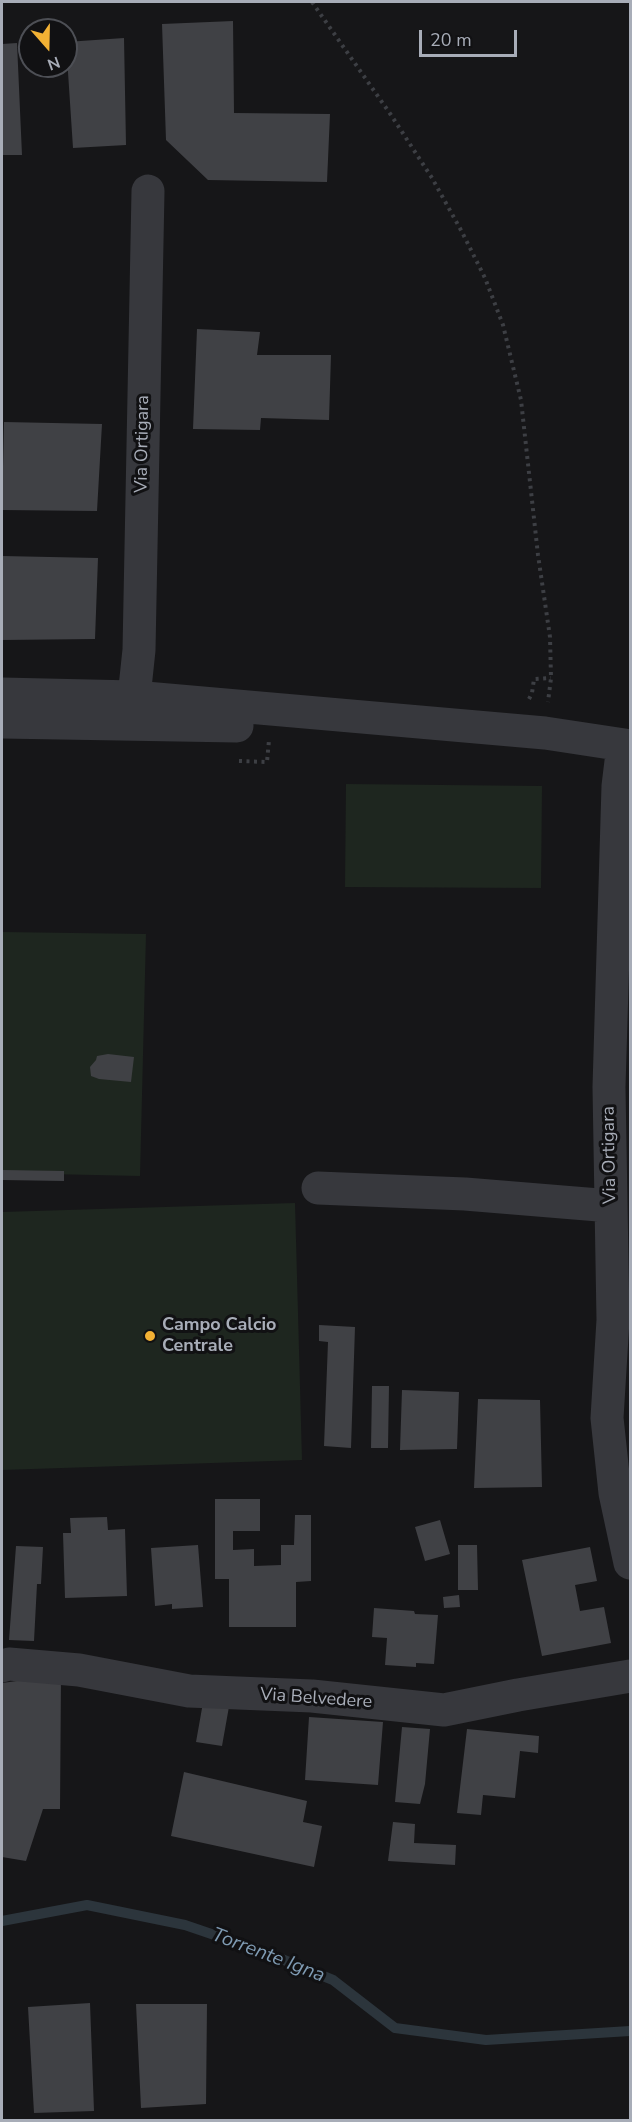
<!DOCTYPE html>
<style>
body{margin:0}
#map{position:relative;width:632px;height:2122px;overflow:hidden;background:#161618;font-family:"Nunito Sans",sans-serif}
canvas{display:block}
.frame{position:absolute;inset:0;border:3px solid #a8adb8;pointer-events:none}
.north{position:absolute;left:18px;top:18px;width:60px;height:60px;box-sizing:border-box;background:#111113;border:2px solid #4d4f55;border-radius:50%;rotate:160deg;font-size:16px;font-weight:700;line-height:24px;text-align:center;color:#a8adb8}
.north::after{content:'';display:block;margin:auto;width:21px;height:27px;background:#f2b134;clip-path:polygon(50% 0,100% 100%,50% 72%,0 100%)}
.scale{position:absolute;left:419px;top:30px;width:98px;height:27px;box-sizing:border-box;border:3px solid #a8adb8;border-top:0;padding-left:8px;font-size:18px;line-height:21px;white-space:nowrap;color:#a8adb8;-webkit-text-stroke:4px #111113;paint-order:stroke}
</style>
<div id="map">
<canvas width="632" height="2122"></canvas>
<div class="frame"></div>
<div class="north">N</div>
<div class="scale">20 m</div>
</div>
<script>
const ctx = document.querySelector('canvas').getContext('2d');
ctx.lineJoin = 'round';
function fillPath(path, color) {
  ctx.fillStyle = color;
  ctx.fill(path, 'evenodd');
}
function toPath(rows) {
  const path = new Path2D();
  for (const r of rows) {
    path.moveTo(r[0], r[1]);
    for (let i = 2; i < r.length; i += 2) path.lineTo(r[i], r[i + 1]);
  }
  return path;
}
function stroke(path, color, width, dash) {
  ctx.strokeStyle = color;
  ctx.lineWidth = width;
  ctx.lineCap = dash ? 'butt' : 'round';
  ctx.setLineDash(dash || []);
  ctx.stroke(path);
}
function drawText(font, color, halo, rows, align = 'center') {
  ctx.font = font + ' "Nunito Sans",sans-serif';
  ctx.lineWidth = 6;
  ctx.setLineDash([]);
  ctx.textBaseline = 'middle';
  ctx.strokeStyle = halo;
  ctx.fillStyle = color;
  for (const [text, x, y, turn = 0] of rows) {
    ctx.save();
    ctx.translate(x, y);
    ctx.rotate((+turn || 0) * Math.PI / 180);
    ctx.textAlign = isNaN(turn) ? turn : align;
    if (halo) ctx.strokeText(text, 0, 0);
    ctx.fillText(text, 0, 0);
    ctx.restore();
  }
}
fillPath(toPath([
 [346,784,542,786,541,888,345,887],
 [2,932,146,934,140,1176,2,1173],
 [295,1203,302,1460,2,1470,2,1212]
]), '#1e261f');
stroke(toPath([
 [2,1921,87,1905,185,1925,267,1953,333,1980,395,2028,486,2040,630,2031]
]), '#2c353c', 10);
fillPath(toPath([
 [233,21,234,113,330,114,327,182,208,180,166,140,162,24],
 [124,38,126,145,73,148,66,42],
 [17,43,22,155,2,155,2,44],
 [197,329,260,332,257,355,331,355,329,420,261,418,260,430,193,429],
 [4,422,102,424,97,511,2,510],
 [2,556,98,558,95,639,2,640],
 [108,1054,134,1057,131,1082,99,1079,91,1076,90,1067,96,1060,97,1056],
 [2,1170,64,1171,64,1181,2,1180],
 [319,1325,355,1327,351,1448,324,1446,328,1342,319,1341],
 [372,1386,389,1386,388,1448,371,1448],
 [402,1390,459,1392,457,1449,400,1450],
 [478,1399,540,1400,542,1487,474,1488],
 [215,1499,260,1499,260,1531,233,1531,233,1550,254,1549,254,1566,281,1565,281,1545,294,1545,295,1515,311,1515,311,1581,296,1582,296,1627,229,1627,229,1579,215,1579],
 [107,1517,108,1530,125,1529,127,1596,65,1598,63,1533,71,1533,70,1518],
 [440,1520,450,1554,425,1561,415,1527],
 [198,1545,203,1607,172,1609,172,1604,155,1606,151,1548],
 [458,1545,477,1545,478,1590,458,1590],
 [16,1546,43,1547,41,1584,37,1584,34,1641,9,1640],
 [590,1547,597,1581,575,1585,580,1611,604,1607,611,1643,542,1656,522,1560],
 [459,1595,460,1607,444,1608,443,1597],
 [374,1608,414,1611,415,1614,438,1615,434,1664,416,1663,416,1667,385,1665,387,1638,372,1637],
 [61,1675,60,1809,43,1809,26,1861,2,1857,2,1683],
 [204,1697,230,1701,222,1746,196,1742],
 [309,1717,383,1722,378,1785,305,1780],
 [402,1727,430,1729,425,1784,420,1804,395,1802],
 [467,1729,539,1736,538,1753,520,1751,515,1798,483,1795,481,1815,457,1813],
 [184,1772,307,1801,303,1822,322,1826,314,1867,171,1836],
 [393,1822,415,1824,414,1843,456,1845,455,1865,388,1861],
 [90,2003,94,2111,34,2113,28,2007],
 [136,2004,207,2004,206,2104,141,2108]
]), '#404145');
stroke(toPath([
 [312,2,391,115,432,178,462,232,485,278,503,325,521,400,538,555,550,637,551,678,548,702],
 [529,699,532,693,534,679,551,678],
 [239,761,267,762,269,740]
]), '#3d3f44', 4, [3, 4.5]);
stroke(toPath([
 [2,694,134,697,545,733,630,746],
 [134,697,139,650,148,191],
 [2,722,237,726],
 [623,745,618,786,609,1087,613,1320,607,1418,615,1493,630,1563],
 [318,1188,465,1194,611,1206],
 [2,1666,9,1664,79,1670,189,1691,312,1696,444,1710,518,1695,630,1676]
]), '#37383d', 33);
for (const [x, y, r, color] of [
 [150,1336,6,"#f2b134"]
]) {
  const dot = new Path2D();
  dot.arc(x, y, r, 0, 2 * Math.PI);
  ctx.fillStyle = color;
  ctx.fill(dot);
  stroke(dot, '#111113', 2);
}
drawText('18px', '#a8adb8', '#111113', [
 ["Via Ortigara",143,444,-89],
 ["Via Ortigara",610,1155,-91],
 ["Via Belvedere",316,1699,4]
]);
drawText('bold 18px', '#a8adb8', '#111113', [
 ["Campo Calcio",162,1326],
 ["Centrale",162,1347]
], 'left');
drawText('italic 20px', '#7f9bb3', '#111113', [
 ["Torrente Igna",268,1956,21]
]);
</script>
